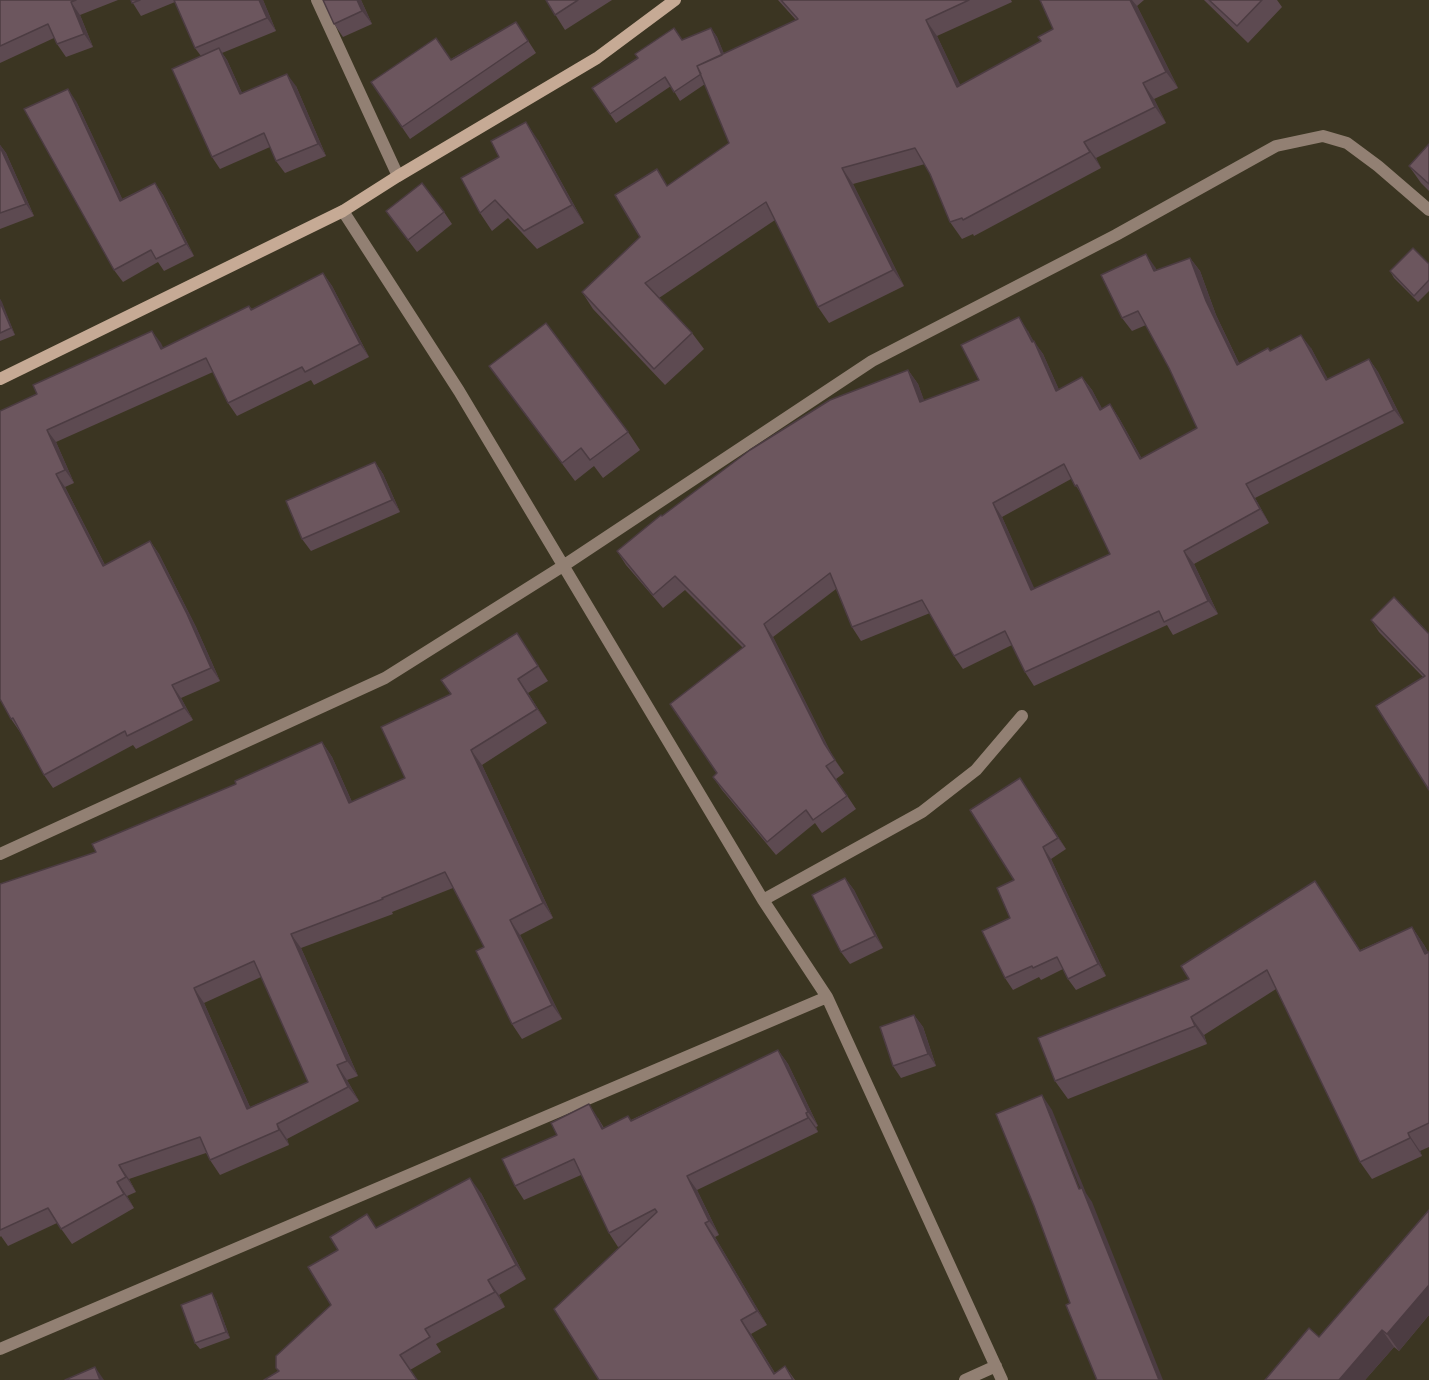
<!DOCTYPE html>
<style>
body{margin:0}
canvas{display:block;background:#3b3522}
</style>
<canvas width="1429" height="1380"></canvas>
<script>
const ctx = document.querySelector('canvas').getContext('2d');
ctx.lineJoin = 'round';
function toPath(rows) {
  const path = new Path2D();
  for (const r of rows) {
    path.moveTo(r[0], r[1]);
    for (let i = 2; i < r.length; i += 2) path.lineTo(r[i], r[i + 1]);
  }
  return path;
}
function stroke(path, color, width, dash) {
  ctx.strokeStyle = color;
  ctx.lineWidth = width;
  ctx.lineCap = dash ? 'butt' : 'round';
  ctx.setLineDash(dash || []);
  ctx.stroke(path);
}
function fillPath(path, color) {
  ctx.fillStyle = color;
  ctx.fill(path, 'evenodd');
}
stroke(toPath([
 [317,0,398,176],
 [343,211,459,391,763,900,827,997,1002,1380],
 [0,854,385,678,563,566,872,361,1116,235,1276,146,1323,136,1347,143,1378,166,1429,210],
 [763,900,922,812,976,770,1022,716],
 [0,1349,827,997],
 [965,1380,996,1366]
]), '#928073', 12);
stroke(toPath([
 [0,379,343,211,398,176,597,58,675,0]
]), '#c6aa95', 12);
fillPath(toPath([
 [0,0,118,0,80,15,93,47,66,57,57,44,54,38,0,63],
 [131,0,263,0,276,31,222,53,227,60,242,93,296,86,326,156,285,173,276,161,270,147,220,169,212,157,201,56,195,48,175,2,141,16],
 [323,0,361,0,372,24,343,37,334,24],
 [546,0,612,0,565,30],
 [778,0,1011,0,1012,2,937,36,960,85,1041,41,1053,29,1040,0,1144,0,1137,6,1178,88,1154,99,1166,123,1096,158,1101,168,974,236,973,234,962,239,950,222,930,174,925,164,853,184,904,286,829,323,818,307,775,220,659,298,692,333,704,349,665,385,593,309,582,292,640,237,668,185,729,143,705,84,680,101,671,86,616,123,592,88,682,40,711,28,717,37,724,54,796,20],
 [1204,0,1277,0,1282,7,1248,43],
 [516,22,536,53,410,139,371,82,451,59],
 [76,101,122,199,155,183,163,195,194,256,164,271,158,262,123,282,114,270],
 [538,140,584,223,537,249,508,218,492,231,480,213],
 [1429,144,1429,191,1421,183,1409,166],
 [0,145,6,153,34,216,0,229],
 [386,211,444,212,452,224,417,252],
 [1190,258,1200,271,1216,315,1239,363,1270,351,1311,348,1328,380,1369,359,1378,372,1404,423,1255,498,1269,523,1194,564,1218,614,1173,635,1167,625,1034,686,1025,672,1012,645,963,669,954,656,930,613,861,641,852,627,836,589,773,637,833,757,844,773,836,779,856,809,822,833,815,823,776,855,722,790,713,777,717,773,743,648,685,590,663,608,626,565,617,551,662,516,908,370,918,384,924,401,979,380,1028,331,1033,341,1043,354,1059,390,1082,377,1092,390,1102,409,1110,404,1119,418,1142,459,1197,428,1169,368,1146,325,1132,331,1122,318,1155,267,1156,270],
 [1071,479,1083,496,1110,554,1034,589,1002,517],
 [1429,264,1429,291,1418,302,1394,278,1390,271],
 [323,273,332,286,369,357,314,385,311,380,237,416,228,403,213,372,56,442,74,483,65,487,105,565,150,541,159,554,196,627,220,681,181,698,193,720,136,749,133,745,53,788,44,775,20,732,11,719,37,394,152,331,163,348,249,306,252,309],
 [0,299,15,335,0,341],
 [489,366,628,432,640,450,603,478,594,466,575,481],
 [375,462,383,474,400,512,311,551,302,539],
 [1371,620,1429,634,1429,790,1423,677,1379,632],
 [517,633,548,681,528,693,547,723,482,765,553,918,520,935,562,1019,522,1039,512,1024,484,947,453,888,392,912,393,914,301,948,358,1076,347,1080,359,1101,287,1139,289,1145,220,1175,210,1160,206,1153,129,1179,136,1192,127,1196,134,1208,72,1244,57,1223,8,1246,1,1236,0,1237,0,884,96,852,322,742,332,757,352,802,405,778,451,694],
 [261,977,308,1082,250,1107,204,1003],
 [1028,790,1066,849,1051,859,1106,976,1076,990,1068,979,1063,969,1041,980,1039,977,1013,990,1005,978,1014,880],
 [845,878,854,890,883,948,850,964,841,952],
 [1327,899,1360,950,1412,927,1424,945,1428,952,1429,952,1429,1147,1420,1151,1422,1156,1372,1179,1360,1162,1276,989,1204,1035,1207,1044,1068,1099,1055,1081,1189,979],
 [914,1015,923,1027,936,1066,901,1078,893,1066],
 [778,1050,788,1064,818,1126,816,1127,818,1132,697,1190,719,1235,715,1237,767,1325,751,1334,775,1373,785,1366,795,1380,599,1380,623,1245,618,1247,609,1233,581,1175,524,1200,515,1186,598,1118,604,1128,631,1120],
 [481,1193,526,1279,499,1295,505,1307,436,1344,441,1352,410,1370,278,1371,276,1368,331,1305,377,1228],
 [1429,1210,1429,1315,1399,1351,1394,1347,1365,1380,1265,1380,1319,1337],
 [216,1300,230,1338,200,1349,195,1343]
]), '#5d4a51');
fillPath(toPath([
 [259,0,263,0,276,31,267,18],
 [357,0,361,0,372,24,362,11],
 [1130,0,1132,0,1137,6,1178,88,1166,72],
 [71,2,80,15,93,47,84,34],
 [926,20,937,36,969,103,957,87],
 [711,28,717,37,730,68,723,59],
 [219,48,227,60,248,106,240,94],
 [287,74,296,86,326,156,318,144],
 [1143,83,1154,99,1166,123,1155,107],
 [68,89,76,101,129,213,120,201],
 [526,122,538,140,584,223,572,205],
 [1084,142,1096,158,1101,168,1090,152],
 [0,145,6,153,34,216,26,204,0,147],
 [842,168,853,184,904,286,893,270],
 [155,183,163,195,194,256,186,244],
 [1146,254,1155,267,1163,284,1154,271],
 [1190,258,1200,271,1216,315,1246,378,1237,365,1206,301],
 [323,273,332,286,369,357,360,344],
 [0,299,2,302,15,335,11,328,0,302],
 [1019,317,1028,331,1037,347,1034,341,1043,354,1066,405,1056,391,1032,342],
 [152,331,161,343,170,362,161,349],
 [1301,335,1311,348,1336,394,1326,380],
 [1369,359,1378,372,1404,423,1394,410],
 [908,370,918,384,930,416,920,402],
 [1082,377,1092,390,1110,423,1100,410],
 [1110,404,1119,418,1150,473,1140,459],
 [47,430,56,442,74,483,65,470],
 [375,462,383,474,400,512,392,500],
 [56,474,65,487,112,579,103,566],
 [1246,484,1255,498,1269,523,1260,509],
 [993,503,1002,517,1041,603,1031,590],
 [150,541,159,554,196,627,220,681,211,668],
 [1184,551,1194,564,1218,614,1208,601],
 [764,624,773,637,833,757,844,773,824,743],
 [517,633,527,648,548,681,538,666],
 [518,679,528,693,547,723,537,709],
 [172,685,181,698,193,720,184,708],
 [322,742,332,757,359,818,349,803],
 [471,750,482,765,553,918,543,903],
 [1020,778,1028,790,1066,849,1058,838],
 [1043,847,1051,859,1106,976,1098,964],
 [845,878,854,890,883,948,875,936],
 [1315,881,1327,899,1372,969,1360,951],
 [510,920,520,935,562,1019,552,1005],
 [1412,927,1424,945,1429,954,1425,954],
 [291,934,301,948,358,1076,347,1061],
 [194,988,204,1003,257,1123,247,1109],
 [914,1015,923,1027,936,1066,928,1054],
 [1191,1017,1204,1035,1207,1044,1195,1026],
 [778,1050,788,1064,818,1126,808,1112],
 [337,1065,347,1080,359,1101,348,1087],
 [1042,1095,1052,1110,1086,1193,1092,1202,1163,1380,1159,1380],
 [589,1104,598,1118,611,1143,602,1129],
 [806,1113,816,1127,818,1132,808,1118],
 [277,1124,287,1139,289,1145,279,1130],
 [1408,1133,1420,1151,1422,1156,1410,1138],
 [119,1165,129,1179,136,1192,126,1177],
 [687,1176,697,1190,719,1235,709,1221],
 [470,1178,481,1193,526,1279,516,1265],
 [117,1182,127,1196,134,1208,124,1194],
 [705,1223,715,1237,767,1325,757,1311],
 [488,1280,499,1295,505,1307,495,1292],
 [1429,1285,1429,1315,1399,1351,1387,1334],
 [212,1293,216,1300,230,1338,226,1332],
 [741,1320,751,1334,779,1380,774,1374],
 [1382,1330,1394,1347,1365,1380,1339,1380],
 [95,1367,104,1380,100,1380]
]), '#4c3c42');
const building = toPath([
 [0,0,76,0,71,2,84,34,57,44,48,24,0,46,0,0],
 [131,0,140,0,132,3,131,0],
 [174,0,259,0,267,18,195,48,174,0],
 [323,0,357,0,362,11,334,24,323,0],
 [546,0,578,0,555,15,546,0],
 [781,0,969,0,926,20,957,87,1041,41,1038,37,1053,29,1040,0,1130,0,1166,72,1143,83,1155,107,1084,142,1090,152,963,220,962,218,950,222,930,174,915,148,842,168,893,270,818,307,766,202,645,283,692,333,654,369,582,292,640,237,615,195,657,169,667,186,729,143,697,66,798,19,781,0],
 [1209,0,1262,0,1237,26,1209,0],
 [516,22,528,41,402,127,371,82,436,38,451,60,516,22],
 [674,28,682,40,711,28,722,55,697,66,701,74,674,92,665,77,610,114,592,88,638,58,635,54,674,28],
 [219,48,240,94,287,74,318,144,276,161,264,133,212,157,172,69,219,48],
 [68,89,120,201,155,183,186,244,156,259,151,250,114,270,24,109,68,89],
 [526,122,572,205,524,231,495,200,480,213,461,178,499,157,491,141,526,122],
 [1429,144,1429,184,1409,166,1429,144],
 [0,147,26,204,0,213,0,147],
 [422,183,444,212,408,240,386,211,422,183],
 [1413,248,1429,264,1429,280,1414,296,1390,271,1413,248],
 [1146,254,1154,271,1190,258,1206,301,1237,365,1268,348,1270,351,1301,335,1326,380,1369,359,1394,410,1246,484,1260,509,1184,551,1208,601,1164,622,1159,611,1025,672,1005,631,954,656,922,600,852,627,830,573,764,624,824,743,835,760,826,766,847,796,813,820,806,810,767,842,713,777,717,773,670,704,745,646,675,576,653,595,617,551,661,515,662,516,750,450,830,400,908,370,920,402,979,380,961,345,1019,317,1032,342,1034,341,1056,391,1082,377,1100,410,1110,404,1140,459,1197,428,1169,368,1138,311,1122,318,1101,275,1146,254],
 [1064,464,1075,486,1077,485,1110,554,1031,590,993,503,1064,464],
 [323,273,360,344,305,372,302,367,228,403,206,358,47,430,65,470,56,474,103,566,150,541,187,614,211,668,172,685,184,708,127,736,125,731,44,775,13,718,11,719,0,699,0,411,37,394,33,385,152,331,161,349,249,306,251,310,323,273],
 [0,302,11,328,0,333,0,302],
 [546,323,628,432,590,460,581,448,562,463,489,366,546,323],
 [375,462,392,500,302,539,286,501,375,462],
 [1394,597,1429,634,1429,790,1376,706,1425,676,1371,620,1394,597],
 [517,633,538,666,518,679,537,709,471,750,543,903,510,920,552,1005,512,1024,476,951,484,947,445,872,382,898,383,899,291,934,347,1061,337,1065,348,1087,277,1124,279,1130,210,1160,200,1137,119,1165,126,1177,117,1182,124,1194,61,1229,48,1208,0,1230,0,884,96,852,92,844,236,784,235,781,322,742,349,803,405,778,381,727,451,694,441,680,517,633],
 [254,961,308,1082,247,1109,194,988,254,961],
 [1020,778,1058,838,1043,847,1098,964,1068,979,1057,957,1033,968,1032,966,1005,978,982,931,1010,918,997,888,1014,880,970,810,1020,778],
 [845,878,875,936,841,952,812,895,845,878],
 [1315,881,1360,951,1412,927,1425,954,1429,952,1429,1123,1408,1133,1410,1138,1360,1162,1267,970,1191,1017,1195,1026,1055,1081,1038,1038,1189,979,1181,966,1315,881],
 [914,1015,928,1054,893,1066,880,1027,914,1015],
 [778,1050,808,1112,806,1113,808,1118,687,1176,709,1221,705,1223,757,1311,741,1320,774,1374,785,1366,793,1380,599,1380,554,1309,657,1212,655,1209,609,1233,574,1159,515,1186,502,1159,557,1135,551,1123,589,1104,602,1129,628,1116,631,1121,778,1050],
 [1042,1095,1079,1189,1082,1188,1159,1380,1097,1380,1066,1305,1070,1303,1034,1206,996,1114,1042,1095],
 [470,1178,516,1265,488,1280,495,1292,425,1329,430,1337,400,1355,417,1380,264,1380,279,1371,276,1368,276,1356,331,1305,308,1267,338,1250,330,1237,367,1214,376,1228,470,1178],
 [1429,1210,1429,1285,1387,1334,1382,1330,1339,1380,1265,1380,1309,1328,1319,1337,1429,1210],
 [212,1293,226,1332,195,1343,181,1305,212,1293],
 [95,1367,100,1380,65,1380,95,1367]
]);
fillPath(building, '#6c565e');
stroke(building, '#4c3c42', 1.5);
</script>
